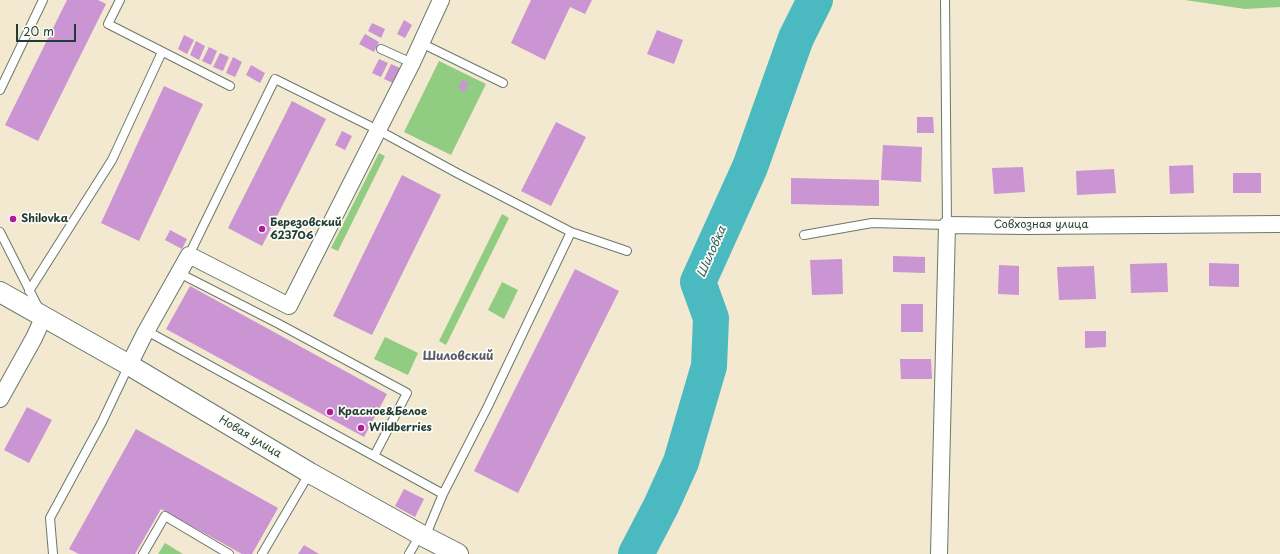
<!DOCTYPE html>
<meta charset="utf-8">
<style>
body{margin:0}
#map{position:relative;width:1280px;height:554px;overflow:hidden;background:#f3e8d0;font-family:"Playpen Sans",sans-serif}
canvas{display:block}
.scale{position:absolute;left:16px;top:24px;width:60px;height:18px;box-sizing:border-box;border:2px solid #1f3d34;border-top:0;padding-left:5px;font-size:12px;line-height:14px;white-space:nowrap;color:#1f3d34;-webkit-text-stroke:3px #fdfcf7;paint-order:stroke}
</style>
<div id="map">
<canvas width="1280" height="554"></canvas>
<div class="scale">20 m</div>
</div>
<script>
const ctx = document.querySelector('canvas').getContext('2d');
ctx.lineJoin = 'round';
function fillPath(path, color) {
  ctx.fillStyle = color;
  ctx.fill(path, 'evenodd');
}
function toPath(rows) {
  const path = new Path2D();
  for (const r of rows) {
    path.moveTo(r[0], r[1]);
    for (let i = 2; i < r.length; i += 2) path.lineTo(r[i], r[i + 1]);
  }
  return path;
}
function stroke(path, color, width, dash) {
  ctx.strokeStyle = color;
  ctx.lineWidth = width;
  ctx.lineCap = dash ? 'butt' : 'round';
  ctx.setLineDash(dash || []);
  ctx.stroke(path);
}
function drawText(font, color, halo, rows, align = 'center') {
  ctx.font = font + ' "Playpen Sans",sans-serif';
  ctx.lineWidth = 3.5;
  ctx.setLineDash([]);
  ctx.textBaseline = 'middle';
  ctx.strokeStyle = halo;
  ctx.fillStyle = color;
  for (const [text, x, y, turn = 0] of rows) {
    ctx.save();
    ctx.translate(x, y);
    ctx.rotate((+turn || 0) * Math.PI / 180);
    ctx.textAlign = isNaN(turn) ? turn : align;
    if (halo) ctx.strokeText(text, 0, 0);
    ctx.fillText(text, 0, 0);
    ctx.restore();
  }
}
fillPath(toPath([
 [1185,0,1280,0,1280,7,1245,9],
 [439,61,486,84,451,155,404,132],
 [379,153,385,156,338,251,331,248],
 [502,214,509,218,446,345,439,341],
 [502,282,518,290,504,319,488,310],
 [385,337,418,353,408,375,374,359],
 [165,543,183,554,158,554]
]), '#90cd83');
stroke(toPath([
 [636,554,661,506,681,462,709,366,711,318,698,282,750,167,796,38,815,0]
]), '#4ab9c0', 36);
fillPath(toPath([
 [67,0,98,0,106,4,38,141,5,125],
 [531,0,592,0,585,14,570,7,545,60,511,43],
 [404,20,412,25,405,38,397,34],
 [372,23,385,29,381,38,368,31],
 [657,30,683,40,674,64,647,54],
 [365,34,379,42,374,52,359,44],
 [184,35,194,40,187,54,178,49],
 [196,41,205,46,199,60,190,55],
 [209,47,217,51,211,65,202,61],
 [220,53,229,57,223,71,213,67],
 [233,57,242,62,235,77,226,73],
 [379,59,388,63,381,77,372,73],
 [391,64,400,68,393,83,384,79],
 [251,65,265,73,260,83,246,75],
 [462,80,469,83,464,92,458,88],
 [164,86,203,104,139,241,101,223],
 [292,101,326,119,262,246,228,228],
 [917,117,933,117,934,133,917,133],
 [556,122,586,137,551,206,521,191],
 [342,131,352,136,345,150,335,145],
 [883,145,922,147,921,182,881,180],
 [1193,165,1194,193,1170,194,1169,166],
 [1023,167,1025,192,994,194,992,168],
 [1114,169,1116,193,1077,195,1076,171],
 [1233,173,1261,173,1261,193,1233,193],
 [402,175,441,195,372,335,333,316],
 [791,178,879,180,879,206,791,204],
 [170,230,187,239,182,249,165,240],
 [893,256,925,257,925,273,893,272],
 [842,259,843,294,812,295,810,260],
 [1167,263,1168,292,1131,293,1130,264],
 [1209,263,1239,264,1239,287,1209,286],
 [999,265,1019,266,1019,295,998,294],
 [1094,266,1096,299,1059,300,1057,267],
 [575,269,619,291,518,493,474,471],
 [190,286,387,394,364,437,166,329],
 [901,304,923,304,923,332,901,332],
 [1085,331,1106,331,1106,347,1085,348],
 [900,359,931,359,932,379,901,379],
 [27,407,52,420,29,463,4,450],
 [136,429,278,508,252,554,242,554,161,509,135,554,79,554,69,549],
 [404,489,424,499,415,517,395,506],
 [304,545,319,554,298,554]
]), '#ca95d2');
const service = toPath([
 [120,0,108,24,230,86],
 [421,43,503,83],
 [381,49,412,63],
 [0,90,43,0],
 [0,232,39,309],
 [804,235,872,223,947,225,945,0],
 [189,255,275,79,378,130,457,173,571,232,627,251],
 [179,273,279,324,407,393,374,456,443,494],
 [29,291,112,160,162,52],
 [147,331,374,456],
 [425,537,443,494,488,406,571,232],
 [53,554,50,518,102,422,129,365],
 [143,554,165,516,229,554],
 [262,554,309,474],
 [409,554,420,535]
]);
const minor = toPath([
 [129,365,144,335,189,255,289,306,412,63,441,0],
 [0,399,34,338,44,316],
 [939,554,947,225,1027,226,1280,224]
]);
const tertiary = toPath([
 [0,292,129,365,310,473,425,537,458,554]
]);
stroke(service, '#69796b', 10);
stroke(minor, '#69796b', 18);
stroke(tertiary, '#69796b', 22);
stroke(service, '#fff', 8);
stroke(minor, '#fff', 16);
stroke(tertiary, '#fff', 20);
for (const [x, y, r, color] of [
 [13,219,4,"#b5179e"],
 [262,229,4,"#b5179e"],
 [330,412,4,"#b5179e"],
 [361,428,4,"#b5179e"]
]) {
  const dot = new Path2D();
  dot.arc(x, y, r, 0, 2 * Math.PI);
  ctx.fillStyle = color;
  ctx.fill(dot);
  stroke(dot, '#fdfcf7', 1.5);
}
drawText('bold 11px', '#1f3d34', '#fdfcf7', [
 ["Shilovka",21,219],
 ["Березовский",270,223],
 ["623706",270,236],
 ["Красное&Белое",338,412],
 ["Wildberries",369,428]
], 'left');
drawText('11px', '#1f3d34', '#fdfcf7', [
 ["Совхозная улица",1041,225],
 ["Новая улица",250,437,31]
]);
drawText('italic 12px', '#2c625e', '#fdfcf7', [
 ["Шиловка",712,252,-66]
]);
drawText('bold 12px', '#5b5c6b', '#fdfcf7', [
 ["Шиловский",458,357]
]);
</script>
